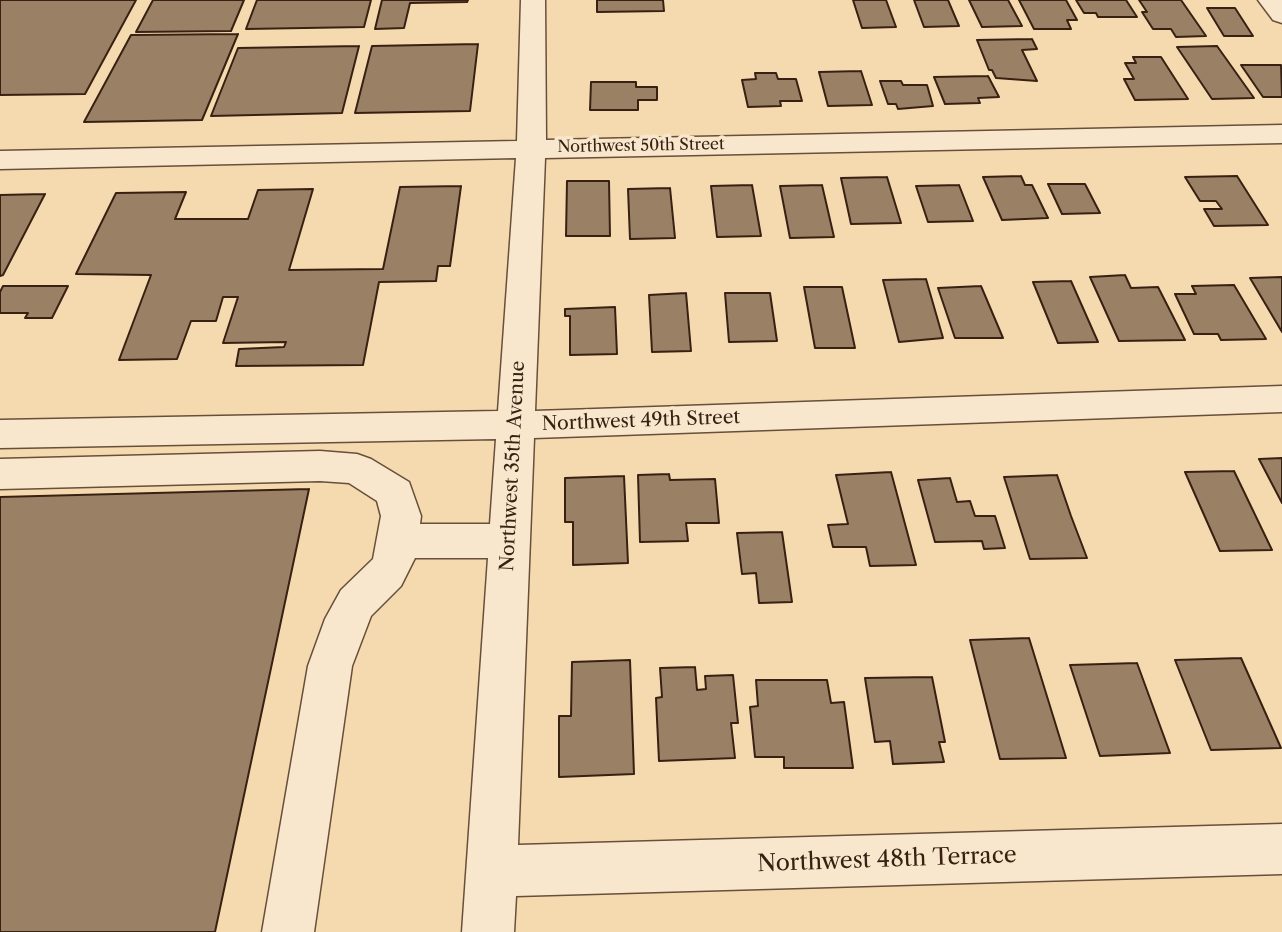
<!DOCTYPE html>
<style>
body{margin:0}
canvas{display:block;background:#f5dab0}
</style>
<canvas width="1282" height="932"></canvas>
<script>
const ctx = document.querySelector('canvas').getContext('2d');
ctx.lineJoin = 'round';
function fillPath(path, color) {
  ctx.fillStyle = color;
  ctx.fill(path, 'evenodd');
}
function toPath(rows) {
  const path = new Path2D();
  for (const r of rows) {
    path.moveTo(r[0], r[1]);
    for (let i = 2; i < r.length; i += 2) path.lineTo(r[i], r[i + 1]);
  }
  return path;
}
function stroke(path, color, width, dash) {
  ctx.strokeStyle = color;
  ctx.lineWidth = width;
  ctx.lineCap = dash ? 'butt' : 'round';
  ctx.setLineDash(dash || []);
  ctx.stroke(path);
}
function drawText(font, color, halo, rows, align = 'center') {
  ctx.font = font + ' "Libre Caslon Text",serif';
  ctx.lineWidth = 7;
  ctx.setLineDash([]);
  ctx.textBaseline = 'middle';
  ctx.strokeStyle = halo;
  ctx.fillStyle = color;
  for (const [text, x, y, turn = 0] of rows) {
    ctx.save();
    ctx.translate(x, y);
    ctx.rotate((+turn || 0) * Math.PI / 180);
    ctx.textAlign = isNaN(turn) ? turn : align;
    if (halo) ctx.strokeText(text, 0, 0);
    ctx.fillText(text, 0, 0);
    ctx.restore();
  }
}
const building = toPath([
 [0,0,136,0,85,94,0,95,0,0],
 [153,0,244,0,231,31,136,32,153,0],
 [257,0,371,0,364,27,246,29,257,0],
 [382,0,468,0,467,2,410,3,404,28,375,29,382,0],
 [597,0,663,0,664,11,597,12,597,0],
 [853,0,886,0,896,27,862,28,853,0],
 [914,0,948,0,959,26,924,27,914,0],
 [969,0,1008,0,1022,26,982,27,969,0],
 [1019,0,1066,0,1077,20,1067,20,1071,29,1034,29,1019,0],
 [1076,0,1126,0,1137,17,1098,17,1096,13,1084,13,1076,0],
 [1139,0,1181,0,1206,36,1176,37,1171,29,1153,29,1142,12,1147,12,1139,0],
 [1207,8,1235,8,1253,36,1224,36,1207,8],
 [238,34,202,120,84,122,131,35,238,34],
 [1032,39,1037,49,1022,50,1037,81,996,78,992,70,989,70,977,40,1032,39],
 [478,44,470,111,355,113,372,46,478,44],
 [359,46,342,113,211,116,238,48,359,46],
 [1217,46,1254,98,1212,99,1177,47,1217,46],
 [1133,57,1161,57,1188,99,1135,100,1124,79,1134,79,1125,63,1136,63,1133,57],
 [1241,65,1281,65,1282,97,1263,97,1241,65],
 [861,71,872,105,828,106,819,72,861,71],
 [755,73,776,73,778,79,796,79,802,101,780,101,781,106,748,107,742,80,756,79,755,73],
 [988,76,999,97,978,98,980,103,945,104,934,77,988,76],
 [880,81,901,81,903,85,927,85,933,106,898,109,896,104,888,104,880,81],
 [591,82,636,82,636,87,657,87,657,100,638,100,638,110,590,110,591,82],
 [1021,176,1025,185,1032,185,1048,218,1002,220,983,177,1021,176],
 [1237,176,1268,225,1214,226,1204,209,1222,209,1216,201,1200,201,1185,177,1237,176],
 [887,177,901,223,851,224,841,178,887,177],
 [567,181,609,181,610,236,566,236,567,181],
 [1048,184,1085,184,1100,213,1062,214,1048,184],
 [752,185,761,236,717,237,711,186,752,185],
 [822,185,834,237,790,238,780,186,822,185],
 [959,185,973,221,928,222,916,186,959,185],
 [461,186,450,266,438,266,436,281,379,282,363,365,236,366,239,349,284,347,286,342,223,343,238,297,223,297,216,321,191,321,177,359,119,360,151,275,76,274,116,193,186,192,175,219,248,219,258,190,313,189,289,270,383,269,400,187,461,186],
 [670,188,675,238,630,239,628,189,670,188],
 [45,194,3,275,0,276,0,195,45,194],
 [1125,275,1131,288,1158,287,1185,340,1119,341,1090,277,1125,275],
 [1282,277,1282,332,1250,278,1282,277],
 [926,279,943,338,899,342,883,280,926,279],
 [1071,281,1098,342,1058,343,1033,282,1071,281],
 [1234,285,1266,339,1221,340,1218,334,1194,334,1175,294,1196,294,1192,286,1234,285],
 [3,286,68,286,52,318,25,318,28,313,0,313,0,292,3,286],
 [981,286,1003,338,955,338,938,288,981,286],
 [804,287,842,287,855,348,815,348,804,287],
 [686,293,691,351,652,352,649,295,686,293],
 [725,293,770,293,777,341,729,342,725,293],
 [615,307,617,354,570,355,570,316,565,316,565,309,615,307],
 [1282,458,1282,503,1259,459,1282,458],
 [1234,471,1272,550,1220,551,1185,472,1234,471],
 [891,472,916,565,870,566,866,547,833,547,828,525,848,524,836,475,891,472],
 [669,474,670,480,715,479,719,523,686,523,688,541,640,542,638,475,669,474],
 [1057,475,1071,516,1087,558,1030,559,1004,477,1057,475],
 [624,476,628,563,573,565,573,522,565,522,565,478,624,476],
 [950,478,957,502,970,501,975,516,995,516,1005,548,984,549,982,541,935,542,918,480,950,478],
 [309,489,215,932,0,932,0,497,309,489],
 [782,532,792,602,759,603,756,573,742,574,737,533,782,532],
 [1029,638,1066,758,1000,759,970,640,1029,638],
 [1241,658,1281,748,1211,750,1175,660,1241,658],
 [630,660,634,774,559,777,559,716,571,716,572,662,630,660],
 [1137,663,1170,753,1100,756,1070,665,1137,663],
 [695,667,697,690,706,689,705,676,733,675,738,723,731,723,735,758,659,761,656,698,662,697,660,668,695,667],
 [932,677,945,742,939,742,944,762,893,764,890,741,875,742,865,678,932,677],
 [756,680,827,680,831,703,844,702,853,768,784,768,784,757,755,757,750,707,758,706,756,680]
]);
fillPath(building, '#9a8165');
stroke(building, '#382113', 2);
const minor = toPath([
 [521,0,545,0,546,140,1282,125,1282,143,545,158,535,411,1282,386,1282,412,534,438,518,845,1282,824,1282,874,516,896,514,932,462,932,488,558,415,558,401,586,371,616,352,666,314,932,262,932,308,666,325,619,341,590,373,559,381,516,377,501,349,483,320,481,0,489,0,459,320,451,357,454,371,459,409,482,421,516,420,524,490,524,496,439,0,448,0,420,498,411,516,158,0,169,0,151,517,141,521,0],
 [1258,0,1282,0,1282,23,1273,20,1258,0]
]);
stroke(minor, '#674f3a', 3);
fillPath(minor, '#f8e7cc');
drawText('16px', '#382113', '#f8e7cc', [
 ["Northwest 50th Street",641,146,-1]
]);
drawText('19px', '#382113', '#f8e7cc', [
 ["Northwest 49th Street",641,421,-2],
 ["Northwest 35th Avenue",513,466,-87]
]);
drawText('23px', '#382113', '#f8e7cc', [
 ["Northwest 48th Terrace",887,860,-2]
]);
</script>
